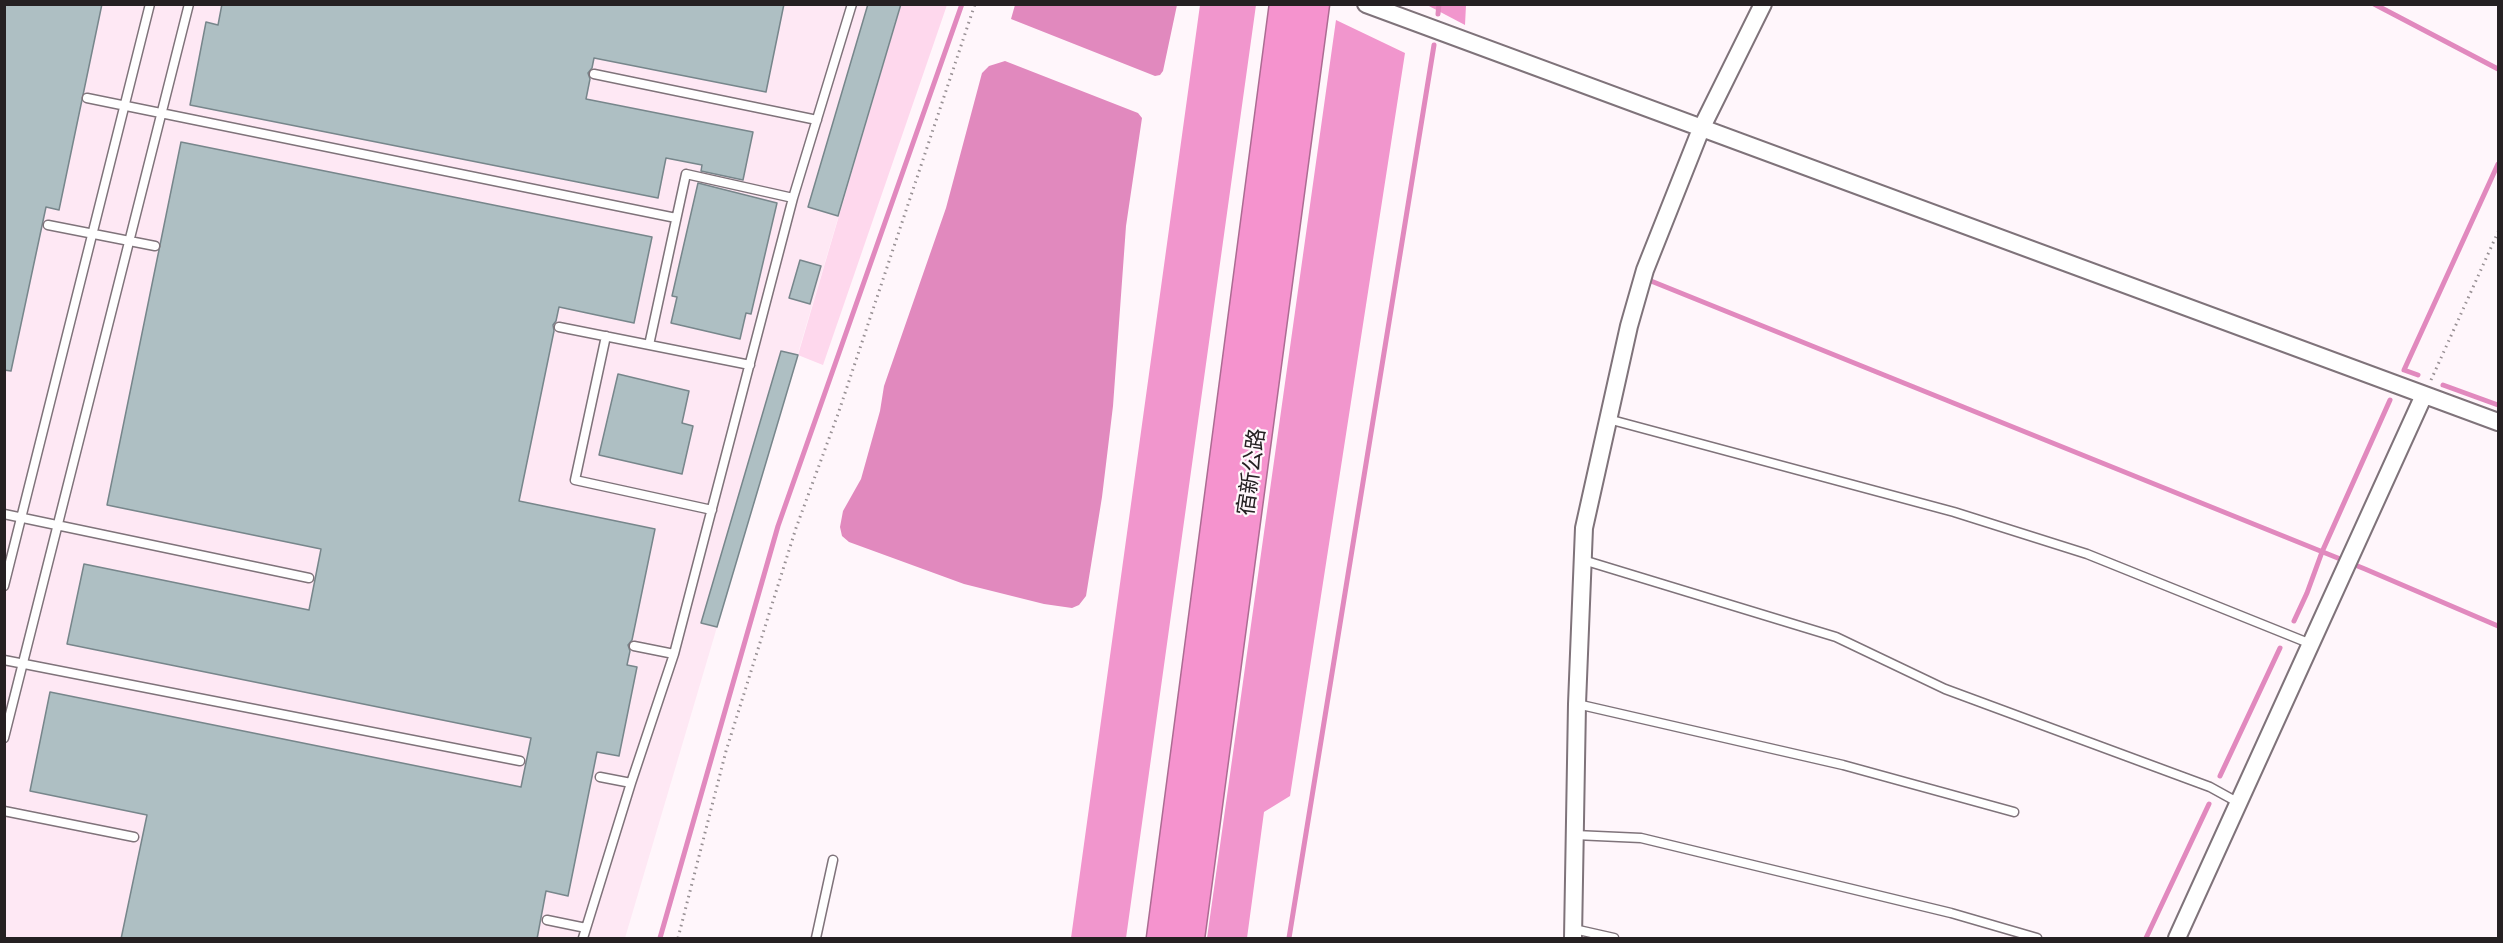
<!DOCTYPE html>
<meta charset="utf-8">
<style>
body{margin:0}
#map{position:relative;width:2503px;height:943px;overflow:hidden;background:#fff6fb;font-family:Mulish,sans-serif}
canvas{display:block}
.frame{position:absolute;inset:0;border:6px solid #252022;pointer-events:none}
</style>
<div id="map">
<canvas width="2503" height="943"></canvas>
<div class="frame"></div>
</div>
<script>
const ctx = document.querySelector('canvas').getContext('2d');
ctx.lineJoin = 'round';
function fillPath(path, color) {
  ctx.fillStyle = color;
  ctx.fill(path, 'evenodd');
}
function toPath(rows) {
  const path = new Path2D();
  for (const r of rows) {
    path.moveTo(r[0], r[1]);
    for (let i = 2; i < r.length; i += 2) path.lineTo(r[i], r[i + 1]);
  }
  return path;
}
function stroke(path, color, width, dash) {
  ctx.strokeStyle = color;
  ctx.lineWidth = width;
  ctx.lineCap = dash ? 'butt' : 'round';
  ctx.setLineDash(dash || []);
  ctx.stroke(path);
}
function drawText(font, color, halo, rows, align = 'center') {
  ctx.font = font + ' Mulish,"Noto Sans SC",sans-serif';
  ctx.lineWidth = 4.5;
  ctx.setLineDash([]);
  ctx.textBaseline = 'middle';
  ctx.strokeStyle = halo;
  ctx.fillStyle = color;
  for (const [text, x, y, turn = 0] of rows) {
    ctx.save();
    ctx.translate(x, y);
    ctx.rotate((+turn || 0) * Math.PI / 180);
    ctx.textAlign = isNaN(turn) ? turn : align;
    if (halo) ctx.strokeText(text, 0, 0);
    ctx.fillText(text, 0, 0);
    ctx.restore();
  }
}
fillPath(toPath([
 [5,5,901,5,625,938,5,938]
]), '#fee8f4');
fillPath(toPath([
 [901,5,947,5,823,365,798,355]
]), '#fed8ed');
fillPath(toPath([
 [1200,5,1256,5,1126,938,1071,938],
 [1427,5,1466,5,1465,25],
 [1336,20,1405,53,1290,796,1264,812,1247,938,1207,938]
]), '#f196cd');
fillPath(toPath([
 [1015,5,1015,4,1177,5,1163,71,1160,75,1155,76,1011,19],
 [1005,61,1138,113,1142,118,1126,226,1113,406,1102,497,1086,596,1079,605,1072,608,1044,604,964,584,849,542,842,536,840,527,843,511,861,479,880,411,884,386,946,208,982,73,989,66]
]), '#e189be');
stroke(toPath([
 [2374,4,2498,69],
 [1438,14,1439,4],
 [1651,281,2365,569,2498,626],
 [2418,375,2404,370,2498,164],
 [2443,385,2498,405],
 [2294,621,2307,593,2322,552,2390,400],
 [2220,776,2280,648],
 [660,938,778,526,962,4],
 [1289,938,1434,45],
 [2146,938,2209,804]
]), '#e189be', 5);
const building = toPath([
 [4,4,102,4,59,210,46,207,11,371,4,370,4,4],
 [222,4,784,4,766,92,594,58,592,68,588,73,590,79,586,99,753,132,743,180,701,171,702,165,666,158,658,198,190,105,206,22,218,25,222,4],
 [868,4,901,4,838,216,808,207,868,4],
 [181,142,652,237,634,323,559,307,556,321,553,325,554,331,519,501,655,529,632,640,628,645,630,651,627,665,637,667,619,756,597,752,568,896,546,891,537,939,121,939,147,815,30,791,50,692,521,787,531,738,67,644,84,564,309,610,321,549,107,505,181,142],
 [698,183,777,203,751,314,746,313,740,339,671,323,677,297,672,296,698,183],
 [800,260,821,266,810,304,789,298,800,260],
 [781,351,798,355,717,627,701,623,781,351],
 [618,374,689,391,682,423,693,426,682,474,599,455,618,374]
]);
fillPath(building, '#aebfc3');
stroke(building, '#77868b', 1.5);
const lane = toPath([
 [594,74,817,120],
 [87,98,676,218],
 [48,225,155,246],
 [559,327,750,365],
 [606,336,575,480,712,510],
 [649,345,686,174,793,198],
 [1608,419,1954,512,2087,554,2311,644],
 [4,514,309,578],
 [1583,560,1836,637,1945,689,2210,787,2239,803],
 [4,586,150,4],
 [634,646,674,654],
 [4,660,520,761],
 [1577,704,1843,765,2014,812],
 [4,738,189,4],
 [600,777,631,783],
 [4,811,134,837],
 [1575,835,1641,838,1951,913,2037,938],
 [547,920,586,928],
 [1574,929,1614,938],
 [583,938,631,783,674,654,793,198,852,4],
 [816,938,833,860]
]);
const street = toPath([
 [1366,4,2498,422],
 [1573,938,1577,704,1584,528,1629,326,1645,270,1701,129,1763,4],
 [2177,938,2424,395]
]);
const highway = toPath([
 [1162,938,1285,4],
 [1189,938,1314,4]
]);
stroke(lane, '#7f737a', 11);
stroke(street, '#7f737a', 20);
stroke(highway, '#ac6b92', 33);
stroke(toPath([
 [2431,380,2498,232],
 [678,938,726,751,796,528,838,414,975,4]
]), '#978f93', 3, [1.5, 4.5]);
stroke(lane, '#fff', 8);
stroke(street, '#fff', 16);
stroke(highway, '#f593ce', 30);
drawText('22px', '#252022', '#fff6fb', [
 ["宿新公路",1252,472,-82]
]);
</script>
